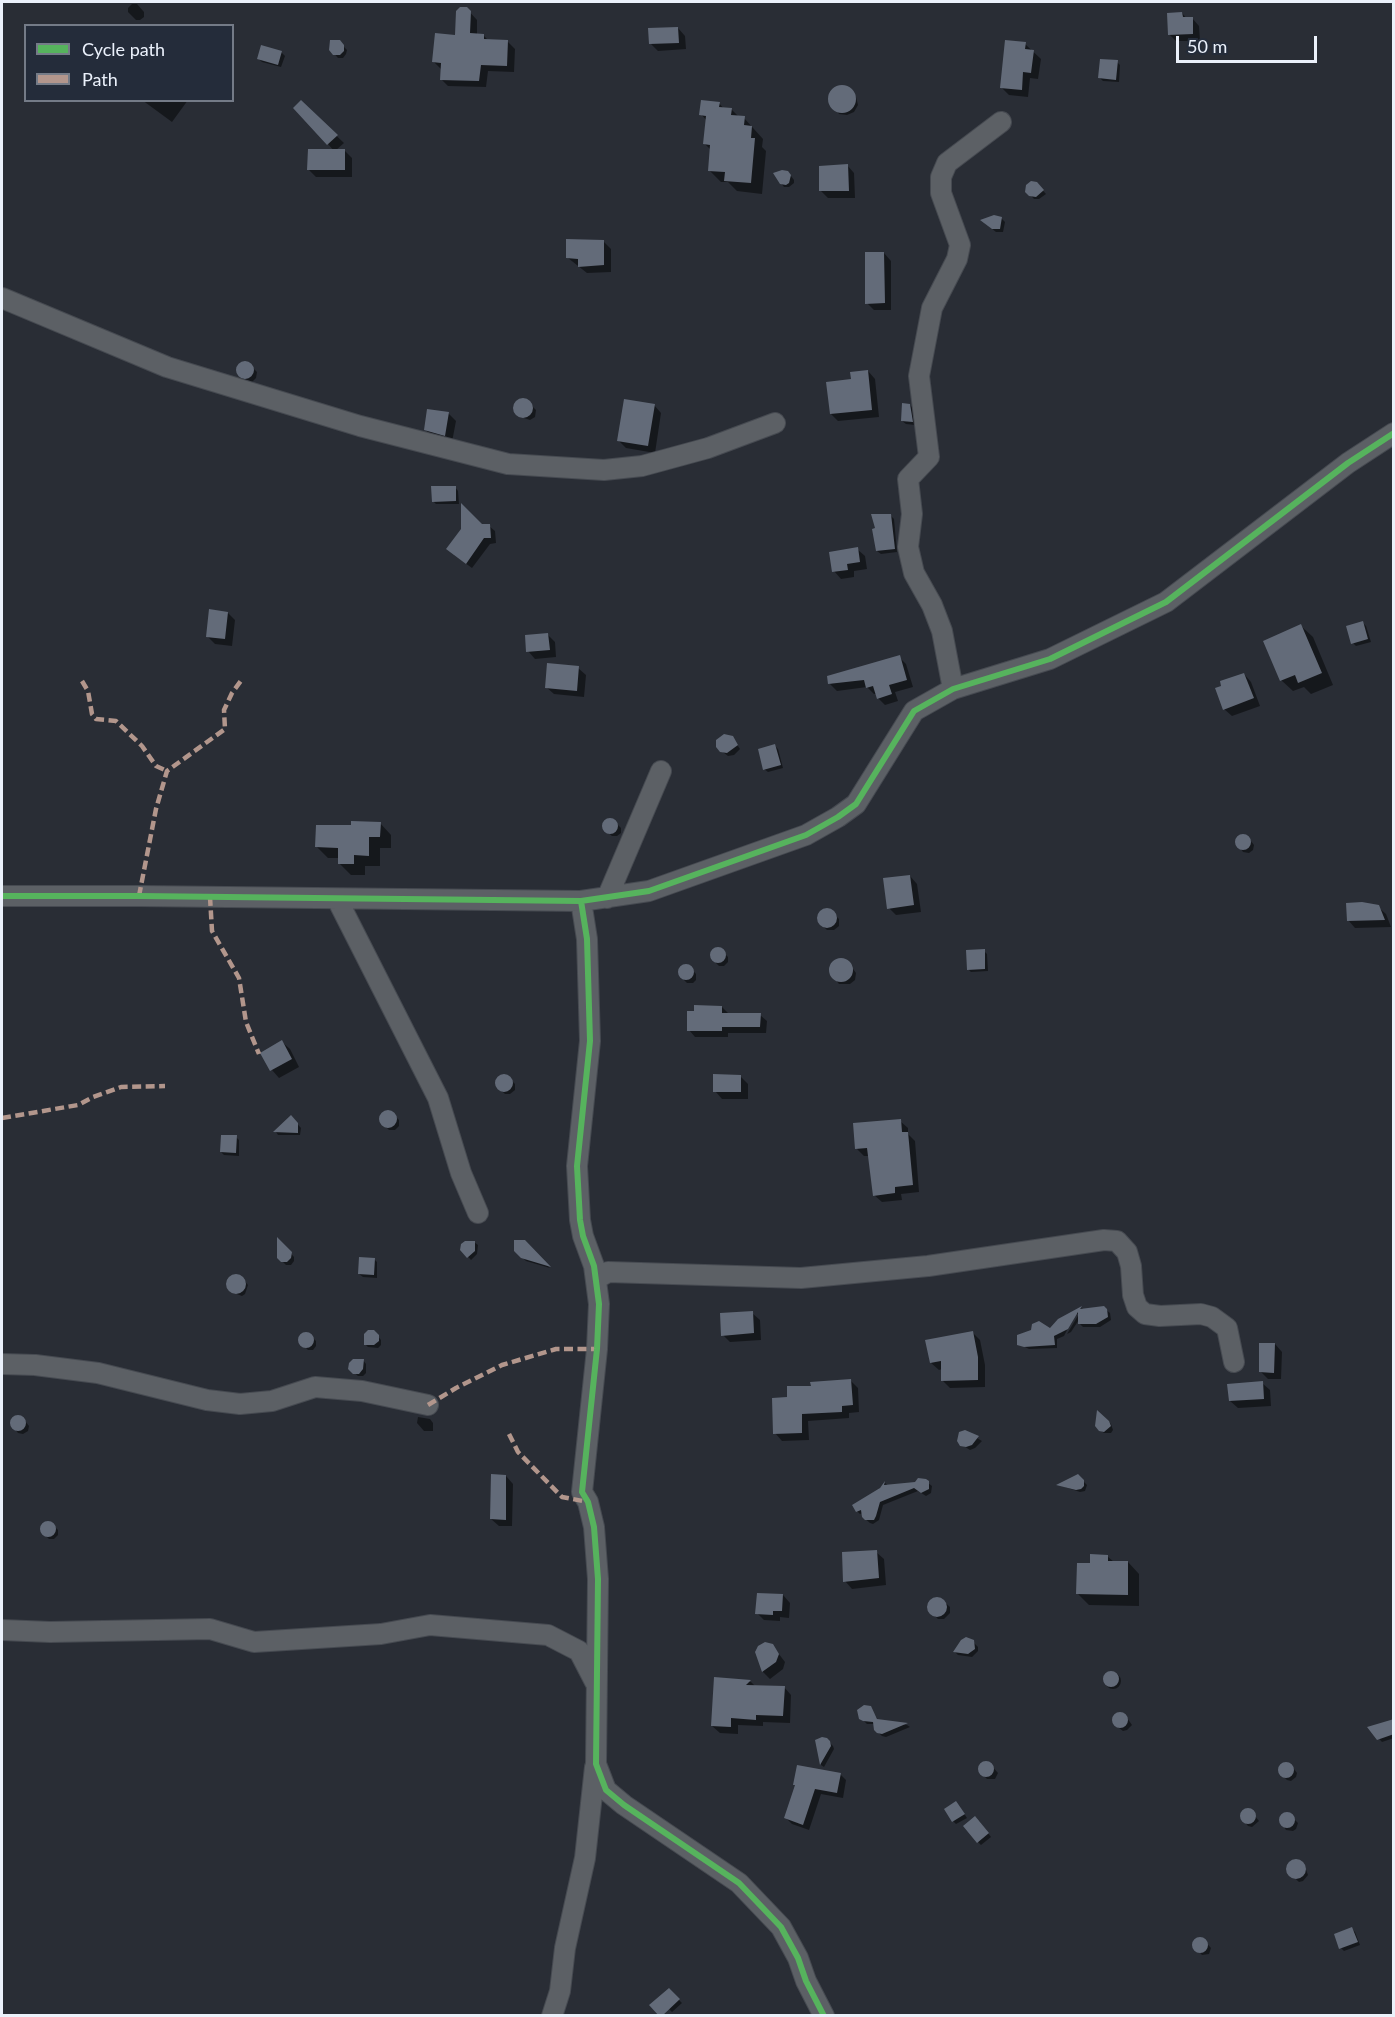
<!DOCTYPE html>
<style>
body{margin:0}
#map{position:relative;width:1395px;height:2017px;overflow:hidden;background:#292d35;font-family:Lato,sans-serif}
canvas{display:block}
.frame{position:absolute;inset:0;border:3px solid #ebf1fb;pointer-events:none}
.legend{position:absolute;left:24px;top:24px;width:210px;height:78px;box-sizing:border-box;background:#242c3a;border:2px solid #747b87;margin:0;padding:8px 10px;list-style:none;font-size:18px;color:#ebf1fb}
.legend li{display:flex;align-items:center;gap:12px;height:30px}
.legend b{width:30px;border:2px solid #747b87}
.scale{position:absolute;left:1176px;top:36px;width:141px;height:27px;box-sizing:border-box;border:3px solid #ebf1fb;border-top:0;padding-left:8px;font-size:18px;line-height:21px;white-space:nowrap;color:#ebf1fb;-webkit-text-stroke:4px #242c3a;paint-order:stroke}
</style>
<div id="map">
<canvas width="1395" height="2017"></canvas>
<div class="frame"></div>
<ul class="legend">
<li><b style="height:8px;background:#56b35d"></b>Cycle path</li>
<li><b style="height:8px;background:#b2968c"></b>Path</li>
</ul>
<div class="scale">50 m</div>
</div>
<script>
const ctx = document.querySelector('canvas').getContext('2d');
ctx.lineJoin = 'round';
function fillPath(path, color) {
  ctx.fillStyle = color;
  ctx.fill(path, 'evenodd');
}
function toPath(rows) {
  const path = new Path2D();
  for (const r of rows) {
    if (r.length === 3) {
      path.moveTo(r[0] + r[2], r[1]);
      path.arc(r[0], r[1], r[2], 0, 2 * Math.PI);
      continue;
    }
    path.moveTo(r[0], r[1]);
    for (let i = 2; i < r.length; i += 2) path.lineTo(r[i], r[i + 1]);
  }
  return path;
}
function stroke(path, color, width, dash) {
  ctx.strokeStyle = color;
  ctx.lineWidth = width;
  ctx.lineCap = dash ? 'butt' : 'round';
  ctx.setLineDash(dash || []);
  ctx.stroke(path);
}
fillPath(toPath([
 [132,4,137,4,144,12,144,17,140,20,136,20,128,12,128,8],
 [466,8,477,20,477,35,484,36,489,41,508,42,515,49,514,72,488,71,486,87,448,86,441,79,441,69,434,62,457,37],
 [1182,13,1187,19,1192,18,1199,26,1200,41,1176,41,1169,34],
 [678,28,685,36,686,49,658,51,651,44],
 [339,42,347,50,346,54,343,58,338,58,331,50],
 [1025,44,1041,59,1038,79,1030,78,1028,97,1009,95,1002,88],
 [281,52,285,56,281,67,262,62,259,59],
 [1117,62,1120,65,1119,82,1103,81,1100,78],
 [846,88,856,97,858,105,854,112,847,115,839,114,830,99,834,89],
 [142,100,188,100,172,122],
 [301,102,344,143,335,151,345,151,352,158,352,177,316,177,309,170,334,151,328,144],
 [719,103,724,109,731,109,739,117,744,118,763,139,762,147,766,151,762,194,737,191,728,182,721,182,709,170,711,150,705,144,707,121,701,114],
 [847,165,854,173,855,198,828,198,821,191],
 [788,172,794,180,794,183,789,187,784,187,781,183],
 [1036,183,1046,194,1039,199,1034,199,1027,191],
 [1001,218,1005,222,1003,232,996,232,985,223],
 [604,242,611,249,611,272,587,273,568,258],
 [884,253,891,261,891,310,874,310,867,303],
 [242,363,248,363,257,372,256,378,252,382,243,379,238,373,238,367],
 [868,371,875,379,879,417,838,421,831,414,852,381],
 [526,400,536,410,535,417,530,420,521,417,518,414,515,405,517,402],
 [654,405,661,413,655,453,626,448,619,441],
 [910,405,913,408,915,425,906,424,902,421],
 [448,413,456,421,452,442,433,437,426,430],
 [455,487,458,491,459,504,436,504,433,501],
 [890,515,894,519,897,552,881,554,877,551],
 [489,526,495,531,496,543,490,544,472,568,454,555],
 [857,549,865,556,867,569,854,571,854,577,841,579,834,571],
 [228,613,235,620,232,646,215,644,207,636],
 [1363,623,1366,626,1371,642,1356,646,1353,643],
 [1301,626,1313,637,1333,685,1311,694,1304,687,1293,691,1281,680],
 [548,635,555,642,556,657,535,659,528,651],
 [899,657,906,664,913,687,895,692,898,701,885,705,878,698,877,694,874,694,867,687,837,691,830,684],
 [578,668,586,675,584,697,554,694,546,687],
 [1244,674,1251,682,1260,706,1232,716,1224,709],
 [732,737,740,749,734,755,728,756,719,749],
 [775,746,778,749,783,768,768,772,764,769],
 [608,820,613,820,621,828,621,833,617,836,612,836,604,829,604,824],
 [380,823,391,835,391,848,380,848,380,866,365,866,365,875,351,875,339,863,339,858,328,858,317,847,352,827],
 [1242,835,1247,836,1254,845,1253,850,1249,853,1243,852,1237,843,1238,838],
 [910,876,917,884,921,912,896,915,889,908],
 [1378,907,1386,914,1391,927,1355,928,1348,920],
 [823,910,830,910,839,919,839,926,834,930,827,930,818,921,818,914],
 [715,949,720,949,728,957,728,962,724,966,719,966,711,958,711,952],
 [984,951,987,954,988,971,971,972,968,969],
 [838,960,848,962,856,973,855,980,850,984,839,984,831,974,832,964],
 [683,966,689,966,696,974,696,980,693,983,687,983,679,975,679,970],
 [722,1007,729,1014,760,1015,767,1021,766,1033,728,1033,728,1037,695,1037,689,1030],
 [282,1042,290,1049,299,1067,279,1078,272,1070,262,1053],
 [501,1076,507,1076,515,1084,515,1090,510,1094,505,1094,496,1086,496,1080],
 [740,1076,748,1084,748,1099,722,1099,715,1091],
 [385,1112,391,1112,399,1120,399,1126,395,1130,389,1130,381,1122,381,1116],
 [291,1117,301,1128,300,1135,278,1135,276,1132],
 [900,1121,908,1128,908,1134,915,1141,919,1192,901,1194,902,1200,882,1202,874,1195,869,1156,864,1156,857,1149],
 [236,1137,239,1140,239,1156,224,1155,221,1152],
 [279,1240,294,1257,294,1261,291,1265,286,1265,278,1257],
 [524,1241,550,1268,526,1261,515,1250],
 [474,1242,478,1245,477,1254,471,1260,462,1250],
 [374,1259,377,1262,377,1278,363,1277,359,1274],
 [233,1276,242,1278,248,1285,245,1294,242,1296,234,1293,228,1286,230,1278],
 [1082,1308,1084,1310,1106,1310,1110,1313,1111,1320,1100,1327,1083,1327,1080,1324,1080,1318,1071,1332,1067,1334,1079,1314,1075,1314,1064,1336,1057,1339,1057,1348,1029,1349,1019,1344,1050,1330,1059,1320],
 [752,1313,760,1320,761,1340,730,1342,723,1335],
 [374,1332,381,1340,381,1345,378,1348,368,1347,365,1344],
 [973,1333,980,1340,985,1365,985,1387,950,1388,942,1380,942,1369,939,1370,931,1363],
 [304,1334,309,1334,316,1341,316,1346,313,1350,308,1350,300,1342,300,1337],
 [1275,1344,1282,1352,1281,1379,1268,1379,1260,1371],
 [363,1360,366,1364,366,1373,363,1376,358,1376,350,1369],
 [851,1381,858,1388,859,1412,849,1413,849,1418,808,1421,809,1440,782,1441,775,1433,788,1399,812,1388],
 [1262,1383,1270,1390,1271,1406,1238,1408,1230,1401],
 [1099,1413,1111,1424,1113,1430,1111,1433,1104,1433,1100,1430],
 [17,1416,22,1417,29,1426,28,1431,23,1434,18,1433,11,1424,12,1419],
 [418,1417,430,1419,433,1423,433,1431,424,1431,417,1423],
 [965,1431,982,1441,975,1448,970,1450,962,1445],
 [506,1476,513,1484,512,1526,499,1526,491,1519],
 [1078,1476,1087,1485,1085,1491,1080,1492,1059,1485],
 [885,1483,889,1486,928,1483,932,1486,931,1493,926,1496,918,1491,883,1505,879,1520,873,1524,870,1523,863,1517,863,1513,860,1514,857,1511],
 [45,1522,50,1522,58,1530,58,1535,54,1539,49,1539,41,1531,41,1526],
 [876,1552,884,1559,886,1585,852,1589,845,1581],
 [1107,1556,1114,1562,1128,1562,1139,1574,1139,1606,1089,1605,1078,1594,1092,1565],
 [783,1595,790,1603,789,1618,780,1617,780,1621,764,1620,757,1613],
 [936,1598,941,1599,950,1607,950,1613,944,1619,938,1619,928,1609,931,1600],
 [974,1643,978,1647,978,1651,972,1657,958,1655,955,1652],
 [772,1645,785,1662,783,1669,770,1679,763,1672,756,1652],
 [1113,1681,8],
 [716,1679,751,1682,755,1686,784,1687,791,1695,790,1723,763,1722,763,1726,738,1725,738,1734,720,1733,712,1726],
 [870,1707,878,1720,907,1725,910,1727,886,1737,882,1736,875,1729,875,1724,867,1724,861,1718],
 [1119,1714,1125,1715,1132,1725,1127,1730,1123,1731,1115,1725,1114,1720,1115,1716],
 [1394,1726,1394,1738,1382,1742,1369,1728],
 [817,1741,830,1743,833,1746,834,1749,824,1767,821,1765],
 [984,1762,991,1765,998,1773,995,1779,987,1779,979,1771],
 [1284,1764,1291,1765,1297,1773,1296,1777,1291,1781,1287,1780,1280,1773,1281,1766],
 [840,1774,846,1780,843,1798,821,1794,809,1830,792,1824,786,1818,797,1786],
 [959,1806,967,1818,956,1824,953,1821],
 [1250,1810,1259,1821,1252,1827,1248,1826,1241,1817,1242,1811],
 [1285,1814,1289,1814,1298,1823,1296,1829,1293,1831,1286,1830,1280,1821],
 [979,1821,991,1837,981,1845,978,1842],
 [1298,1861,1305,1867,1308,1875,1303,1881,1299,1882,1288,1872,1289,1864],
 [1352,1929,1355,1932,1360,1945,1344,1951,1341,1948],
 [1203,1939,1211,1948,1209,1954,1202,1955,1194,1946,1196,1940],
 [669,1990,682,2003,672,2012,669,2009]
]), '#0007');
fillPath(toPath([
 [460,7,467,7,471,11,470,33,484,34,484,39,508,40,507,66,481,65,479,81,440,80,441,63,432,62,435,33,455,35,456,11],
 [1182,12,1183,17,1193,17,1193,34,1168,35,1167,13],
 [678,27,679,43,649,44,648,28],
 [330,40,340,40,344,45,344,51,340,55,333,55,329,50],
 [1005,40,1026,42,1025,49,1034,50,1031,73,1023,72,1022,90,1000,88],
 [261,45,282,51,278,65,257,59],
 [1100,59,1118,60,1116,80,1098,78],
 [842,99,14],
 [301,100,338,135,327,145,293,108],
 [701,100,720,102,719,107,732,108,731,115,745,116,744,125,752,126,751,138,755,138,751,183,724,181,725,172,708,171,710,145,703,144,706,116,699,115],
 [308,149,345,149,345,170,307,170],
 [848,164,849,191,819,191,819,166],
 [782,170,788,171,791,175,789,183,786,185,780,184,773,173],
 [1031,181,1037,182,1044,190,1036,197,1029,196,1025,192,1026,185],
 [994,215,1002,217,1000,229,992,229,980,220],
 [566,239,604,240,604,265,578,267,578,259,566,258],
 [865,252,884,252,885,303,865,304],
 [245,370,9],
 [868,370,872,410,830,414,826,382,851,379,850,372],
 [523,408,10],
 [624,399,655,404,648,446,617,441],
 [902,403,910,404,913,422,901,421],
 [427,409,449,412,445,436,424,430],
 [431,486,456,486,456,501,432,502],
 [461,503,482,524,490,524,491,538,484,538,466,564,446,549,461,529],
 [871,514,891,514,895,549,876,551,872,529,875,528],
 [858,547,860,562,847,564,848,570,832,572,829,552],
 [209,609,228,612,225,639,206,637],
 [1363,621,1368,639,1351,644,1346,626],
 [1301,624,1322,673,1298,683,1295,675,1280,681,1263,641],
 [548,633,550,650,526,652,525,635],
 [900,655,907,680,889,685,892,694,877,699,873,686,866,688,864,680,828,684,827,676],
 [547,663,579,666,577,691,545,688],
 [1244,673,1254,698,1223,710,1215,688,1221,686,1220,681],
 [724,734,733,736,738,745,727,753,720,752,716,747,716,740],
 [775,744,781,765,763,770,758,749],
 [610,826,8],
 [351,821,381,822,380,837,369,837,369,856,354,855,354,864,338,864,338,848,315,847,316,825,351,825],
 [1243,842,8],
 [910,875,914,905,887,909,883,878],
 [1362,902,1379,905,1385,920,1347,921,1346,903],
 [827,918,10],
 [718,955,8],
 [985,949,985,969,967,970,966,950],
 [841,970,12],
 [686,972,8],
 [694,1005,722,1006,722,1013,761,1013,760,1027,722,1027,722,1031,687,1031,687,1011,694,1011],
 [282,1040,292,1059,270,1071,260,1053],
 [713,1074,741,1075,741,1092,713,1092],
 [504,1083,9],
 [388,1119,9],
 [291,1115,298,1123,298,1133,273,1132],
 [901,1119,902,1132,908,1132,913,1185,895,1187,895,1193,873,1196,867,1148,855,1149,853,1123],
 [221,1135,237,1135,236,1153,220,1152],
 [277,1237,292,1252,291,1258,287,1262,281,1262,277,1258],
 [514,1240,525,1240,551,1267,521,1258,514,1251],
 [465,1241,475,1241,475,1251,467,1258,460,1250,461,1244],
 [359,1257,375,1258,374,1275,358,1274],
 [236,1284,10],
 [1082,1306,1080,1309,1104,1306,1107,1309,1108,1317,1096,1324,1078,1324,1078,1312,1068,1329,1054,1336,1055,1345,1024,1347,1017,1345,1017,1335,1031,1330,1032,1324,1039,1321,1050,1328,1058,1319],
 [753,1311,754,1333,721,1336,720,1313],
 [368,1330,374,1330,379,1335,379,1341,374,1345,364,1345,364,1334],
 [973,1331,978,1357,978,1380,941,1381,941,1361,930,1363,925,1340],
 [306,1340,8],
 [1259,1343,1275,1343,1274,1373,1259,1372],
 [353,1359,364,1359,363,1369,359,1374,353,1374,348,1369,349,1363],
 [851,1379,853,1405,842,1406,842,1412,802,1414,802,1433,773,1434,772,1398,787,1397,787,1386,811,1386,810,1382],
 [1263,1381,1264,1399,1229,1401,1227,1384],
 [1097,1410,1109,1421,1111,1426,1104,1432,1099,1431,1095,1426],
 [18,1423,8],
 [965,1430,979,1436,972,1445,966,1447,960,1446,957,1441,959,1432],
 [491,1474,506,1475,506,1520,490,1519],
 [1078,1474,1084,1480,1084,1486,1081,1489,1076,1490,1056,1485],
 [918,1478,926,1479,929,1481,929,1489,921,1493,914,1488,880,1502,876,1516,874,1520,865,1520,862,1517,861,1510,856,1512,852,1505,880,1488,885,1481,884,1485,915,1482],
 [48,1529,8],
 [877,1550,879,1578,843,1582,842,1552],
 [1090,1554,1108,1555,1108,1561,1128,1561,1128,1595,1076,1594,1077,1563,1090,1563],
 [757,1593,783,1594,782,1611,773,1611,773,1615,755,1614],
 [937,1607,10],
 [966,1637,974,1640,975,1649,968,1654,953,1652,961,1640],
 [765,1642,773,1644,779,1654,776,1662,762,1672,755,1652,758,1646],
 [1111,1679,8],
 [714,1677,751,1680,746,1685,785,1686,783,1716,756,1715,756,1720,731,1718,731,1727,711,1726],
 [864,1705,871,1706,877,1719,908,1723,882,1734,877,1733,874,1730,873,1722,863,1721,859,1719,857,1710],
 [1120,1720,8],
 [1394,1719,1394,1734,1377,1740,1367,1727],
 [822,1737,827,1738,830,1741,831,1746,820,1765,815,1740],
 [986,1769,8],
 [1286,1770,8],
 [797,1765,841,1773,837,1793,815,1789,803,1825,784,1818,795,1785,793,1785],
 [956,1801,965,1814,952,1822,944,1809],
 [1248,1816,8],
 [1287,1820,8],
 [975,1816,989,1833,977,1843,963,1826],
 [1296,1869,10],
 [1352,1927,1358,1942,1339,1949,1334,1934],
 [1200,1945,8],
 [669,1988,680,1999,662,2016,659,2016,649,2005]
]), '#636b79');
const street = toPath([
 [2,298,167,367,360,426,508,464,604,470,642,466,708,448,775,423],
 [953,689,942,631,932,605,914,573,908,547,912,514,908,479,929,457,919,376,932,308,957,259,960,245,941,193,941,177,947,163,1001,122],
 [2,896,139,896,581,901,649,891,806,835,838,817,856,804,914,711,953,689,1050,659,1166,602,1348,463,1394,433],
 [607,898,661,771],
 [337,899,438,1098,461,1173,478,1213],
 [581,901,587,939,590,1041,577,1166,580,1220,583,1236,594,1266,599,1304,597,1349,582,1492,588,1502,594,1527,598,1579,596,1764,606,1790,624,1805,739,1883,781,1927,798,1958,806,1981,824,2016],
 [596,1279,608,1272,801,1278,928,1266,1104,1240,1117,1241,1127,1252,1131,1266,1133,1295,1137,1307,1145,1314,1160,1316,1201,1314,1212,1317,1227,1328,1234,1362],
 [2,1364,35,1365,98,1373,207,1400,240,1404,272,1401,315,1387,362,1391,428,1405],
 [2,1630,50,1632,210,1629,254,1642,381,1634,430,1625,548,1635,579,1651,595,1682],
 [552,2016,560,1991,565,1948,585,1858,595,1767]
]);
stroke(street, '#464a51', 22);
stroke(street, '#5c6065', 20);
stroke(toPath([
 [82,681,88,691,92,714,96,719,116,721,142,746,156,766,167,771],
 [139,896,156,809,167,771,225,729,224,710,232,693,243,678],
 [210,897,212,931,239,978,246,1022,259,1054],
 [2,1118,78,1105,93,1097,121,1087,165,1086],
 [428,1405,456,1388,502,1365,556,1349,597,1349],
 [509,1434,518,1452,562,1497,588,1502]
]), '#b2968c', 4.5, [9, 4.5]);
stroke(toPath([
 [2,896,139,896,581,901,649,891,806,835,838,817,856,804,914,711,953,689,1050,659,1166,602,1348,463,1394,433],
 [581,901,587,939,590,1041,577,1166,580,1220,583,1236,594,1266,599,1304,597,1349,582,1492,588,1502,594,1527,598,1579,596,1764,606,1790,624,1805,739,1883,781,1927,798,1958,806,1981,824,2016]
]), '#56b35d', 6);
</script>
